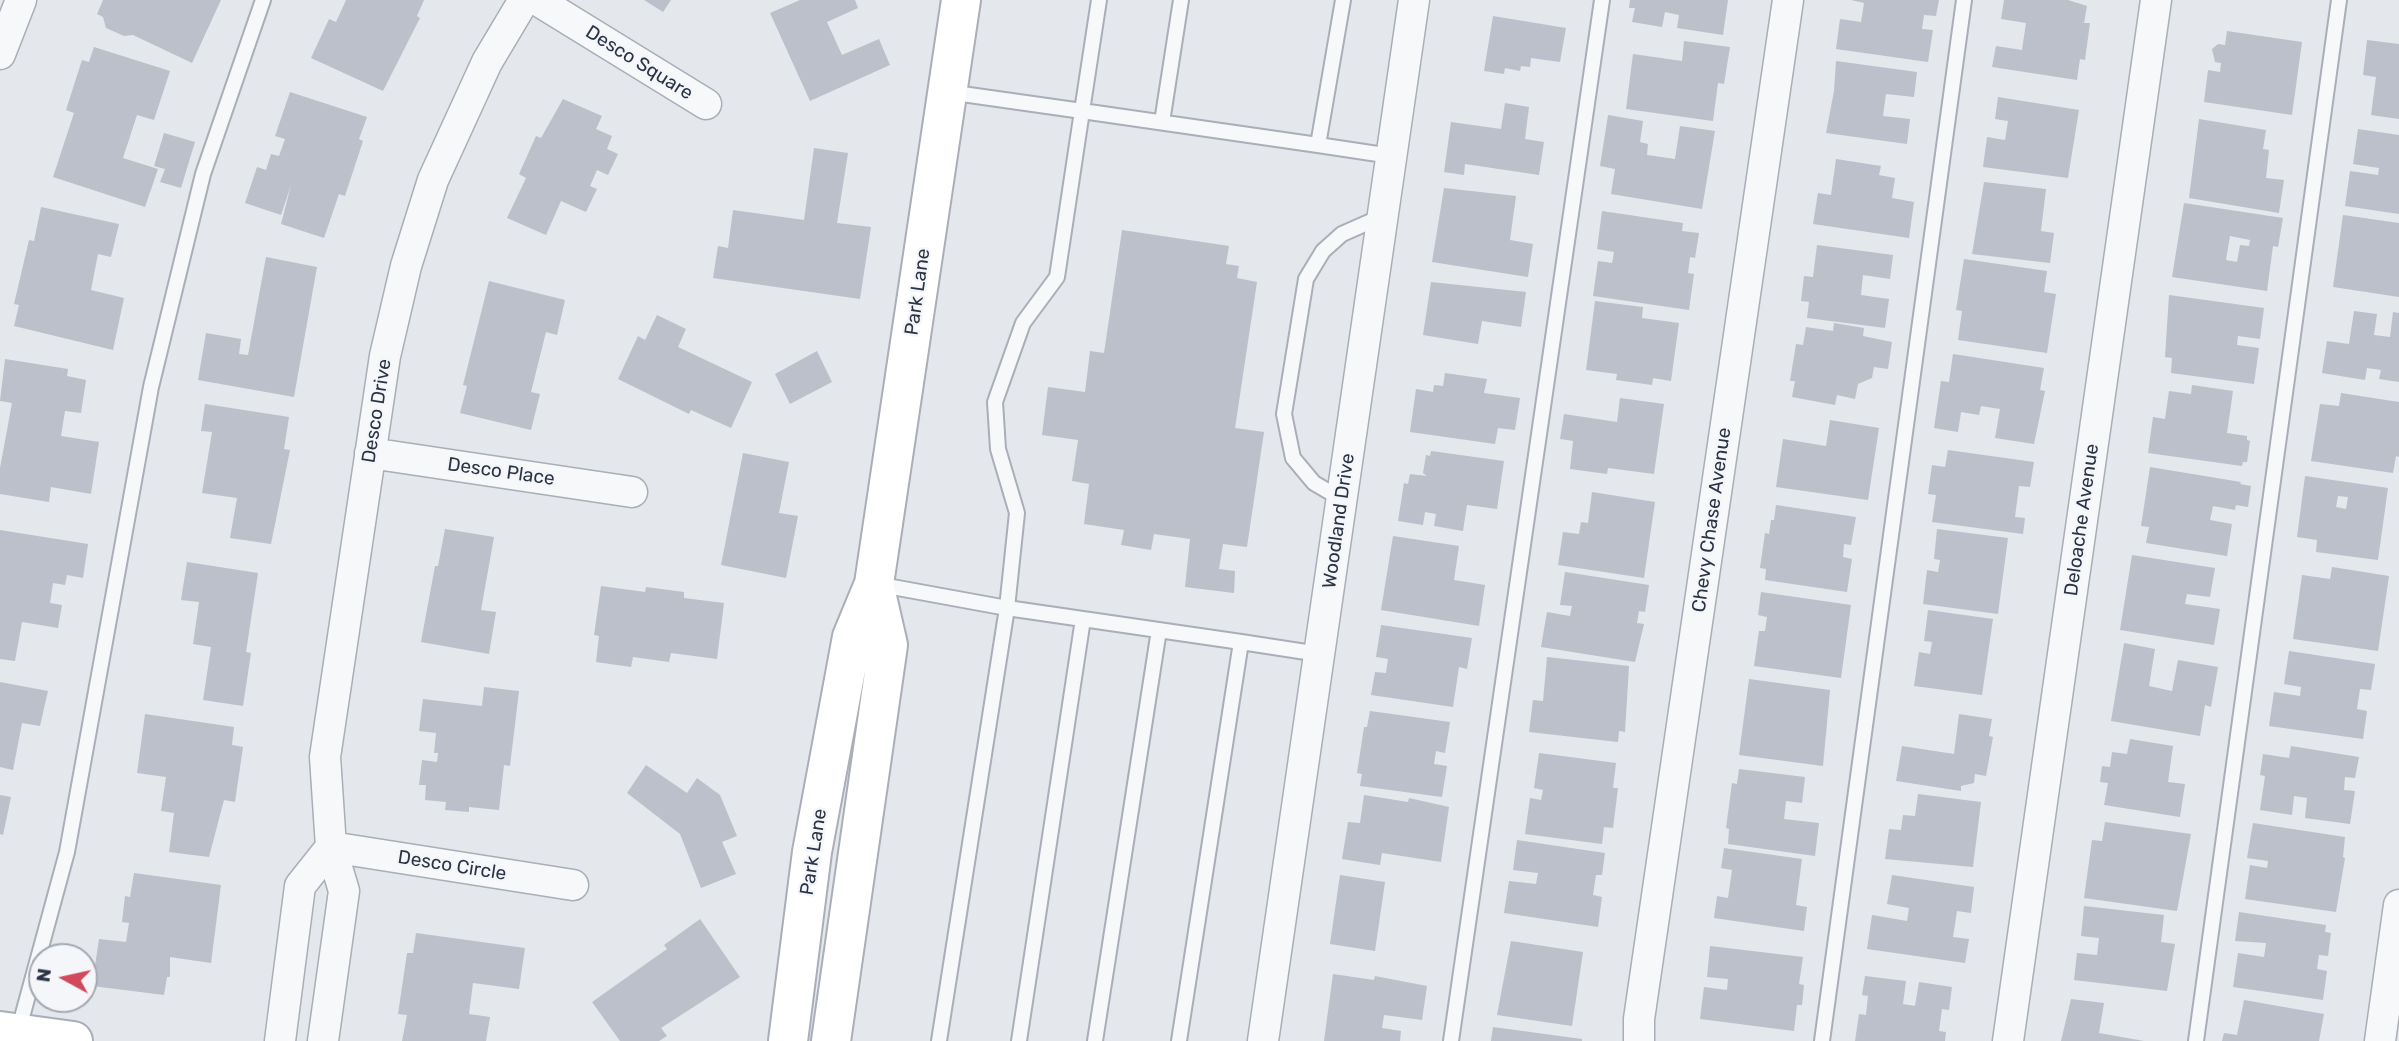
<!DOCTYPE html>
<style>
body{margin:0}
#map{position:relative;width:2399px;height:1041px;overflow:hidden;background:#e4e7ec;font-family:Rubik,sans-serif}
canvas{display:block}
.north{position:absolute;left:28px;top:943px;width:70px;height:70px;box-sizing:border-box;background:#f4f6f9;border:2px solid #a4a8b1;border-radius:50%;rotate:278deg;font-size:19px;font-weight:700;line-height:28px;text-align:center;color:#2b3445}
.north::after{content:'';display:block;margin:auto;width:24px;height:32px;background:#d1495b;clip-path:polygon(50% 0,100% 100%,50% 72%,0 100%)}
</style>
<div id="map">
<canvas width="2399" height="1041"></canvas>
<div class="north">N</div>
</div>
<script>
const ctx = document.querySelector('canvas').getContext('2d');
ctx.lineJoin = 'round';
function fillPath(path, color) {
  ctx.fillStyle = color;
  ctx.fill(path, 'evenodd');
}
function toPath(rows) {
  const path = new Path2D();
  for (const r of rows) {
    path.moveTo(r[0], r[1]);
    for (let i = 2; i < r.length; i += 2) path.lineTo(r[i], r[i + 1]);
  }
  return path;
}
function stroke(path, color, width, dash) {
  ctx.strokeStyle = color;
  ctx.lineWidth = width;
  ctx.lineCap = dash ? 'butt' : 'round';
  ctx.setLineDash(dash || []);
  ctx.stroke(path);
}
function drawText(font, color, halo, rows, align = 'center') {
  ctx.font = font + ' Rubik,sans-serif';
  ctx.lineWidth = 5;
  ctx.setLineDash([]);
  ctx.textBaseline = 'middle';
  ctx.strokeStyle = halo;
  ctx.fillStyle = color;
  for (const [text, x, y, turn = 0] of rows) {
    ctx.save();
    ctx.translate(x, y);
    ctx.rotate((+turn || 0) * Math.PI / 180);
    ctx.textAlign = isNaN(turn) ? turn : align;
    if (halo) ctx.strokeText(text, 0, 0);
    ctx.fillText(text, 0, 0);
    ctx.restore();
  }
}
fillPath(toPath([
 [103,0,221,0,192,63,133,35,124,36,106,28,103,17,97,14],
 [346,0,424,0,417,16,420,18,383,91,311,58,329,19,336,22],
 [644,0,671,0,663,12],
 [800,0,855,0,858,8,827,22,842,55,879,39,890,65,810,101,770,13],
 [1630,0,1728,0,1723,35,1677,28,1679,15,1665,12,1662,27,1632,22,1635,8,1629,8],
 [1851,0,1939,0,1936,16,1924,15,1922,29,1933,30,1928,62,1836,49,1840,19,1861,22,1864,3],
 [2004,0,2068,0,2087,6,2084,23,2090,23,2085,60,2080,59,2077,80,1992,67,1996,46,2022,50,2026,23,2001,19],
 [1493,16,1566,28,1560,62,1531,58,1530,67,1521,66,1520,71,1505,68,1504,74,1484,71],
 [2227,31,2302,42,2292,115,2204,102,2208,70,2220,72,2221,63,2215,62,2212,49,2218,44,2225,45],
 [2367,40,2399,44,2399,119,2371,115,2376,77,2363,75],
 [1684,41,1730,47,1724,84,1718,83,1713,121,1626,109,1633,54,1682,61],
 [94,47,170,71,154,120,137,115,123,158,158,169,145,207,53,177,74,113,66,110,82,60,89,62],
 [1836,61,1917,72,1914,97,1886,94,1883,116,1910,119,1907,144,1826,133,1834,91],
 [290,92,367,117,359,139,363,141,345,196,339,194,324,238,281,224,291,185,281,215,245,203,257,167,266,170,271,154,279,156,285,139,275,136],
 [1998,97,2079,110,2068,178,1983,167,1987,137,2005,140,2008,121,1995,119],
 [563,99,602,116,596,129,612,136,607,149,618,154,608,175,597,170,590,186,597,189,586,212,561,201,546,235,507,218,526,178,519,174,536,136,541,138],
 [1505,103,1529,107,1525,139,1544,142,1539,175,1465,164,1464,175,1444,172,1451,122,1501,129],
 [1608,115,1643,121,1640,142,1648,144,1647,155,1675,159,1680,126,1715,131,1702,209,1611,194,1615,169,1600,166],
 [2199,119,2266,130,2263,149,2269,150,2266,178,2284,180,2279,213,2189,198],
 [2358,129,2399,135,2399,214,2345,206,2350,171,2378,175,2379,168,2353,164],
 [164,133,195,142,181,188,160,182,165,169,154,166],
 [814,148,848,153,837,223,871,227,860,299,713,278,718,246,728,248,733,210,804,220],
 [1836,159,1881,166,1879,175,1895,178,1892,198,1914,202,1909,238,1813,224,1818,193,1831,195],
 [1984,182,2046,189,2041,231,2054,233,2050,263,1972,254],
 [1444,188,1516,196,1510,240,1533,244,1528,277,1432,262],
 [2184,203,2283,218,2278,247,2273,246,2267,291,2172,277],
 [2230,236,2250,240,2249,246,2240,245,2237,262,2226,260],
 [41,207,119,224,111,257,98,254,91,290,124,298,113,350,14,326,19,305,14,304,29,240,34,241],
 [1602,211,1683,223,1682,231,1699,233,1695,258,1690,257,1688,273,1694,274,1689,310,1593,296,1598,261,1612,263,1614,252,1597,249],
 [2343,215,2399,223,2399,297,2333,287],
 [1122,230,1229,246,1226,264,1239,266,1237,278,1257,282,1235,428,1264,432,1247,547,1223,544,1219,569,1235,571,1234,593,1185,587,1190,539,1154,534,1151,550,1121,545,1124,530,1084,524,1089,484,1072,481,1078,440,1042,435,1048,387,1085,392,1090,351,1104,353],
 [1817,245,1893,255,1890,279,1863,275,1861,295,1889,299,1885,328,1807,318,1809,302,1801,301,1804,276,1813,277],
 [266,257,317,267,294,397,198,380,206,333,241,339,239,354,248,355],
 [1964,259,2047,271,2044,292,2056,294,2047,353,1958,340,1962,311,1956,310],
 [489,281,565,300,557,335,546,332,531,392,540,394,531,430,460,413,467,386,463,385],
 [1431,282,1526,292,1521,327,1482,321,1478,344,1423,335],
 [2169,295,2264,308,2260,339,2238,336,2237,345,2259,348,2254,384,2171,373,2172,358,2165,357],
 [1595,301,1643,307,1642,318,1679,323,1671,381,1653,378,1652,385,1616,380,1617,374,1586,370],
 [2354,311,2377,314,2374,335,2390,337,2393,312,2399,313,2399,382,2379,379,2381,370,2367,368,2365,380,2322,373,2327,341,2349,344],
 [657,315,686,329,678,347,752,382,731,428,691,410,689,414,618,379,638,336,645,340],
 [1834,323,1864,328,1863,336,1892,342,1888,369,1874,367,1872,378,1858,384,1855,399,1837,395,1835,405,1792,397,1795,381,1790,381,1796,344,1803,345,1806,327,1833,331],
 [817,351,832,382,790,404,775,374],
 [1953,354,2044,368,2040,390,2045,391,2034,444,1995,438,2000,409,1981,406,1979,415,1961,412,1958,432,1934,428,1941,381,1949,382],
 [5,359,68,369,67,376,86,380,81,413,65,411,61,436,99,442,91,494,51,487,49,502,0,494,0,468,12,403,0,401],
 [1445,373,1487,379,1484,393,1520,398,1515,430,1498,428,1495,444,1410,432,1416,389,1433,392,1434,385,1443,386],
 [2192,385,2233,391,2227,433,2247,436,2247,440,2250,441,2247,462,2243,462,2242,466,2148,453,2153,417,2165,419,2169,391,2191,394],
 [2341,393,2399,402,2399,457,2396,456,2393,473,2311,461,2320,404,2339,406],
 [1620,398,1664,404,1654,474,1608,468,1607,474,1570,469,1573,441,1560,439,1564,414,1617,422],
 [205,404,289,417,284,449,290,450,271,544,230,538,237,498,202,493,212,432,201,431],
 [1830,420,1879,428,1868,500,1776,487,1783,439,1826,446],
 [1948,450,2034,462,2030,487,2019,486,2015,517,2025,518,2023,534,1932,522,1936,495,1928,494,1932,465,1945,467],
 [1431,451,1504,461,1497,509,1467,505,1463,531,1434,526,1436,514,1425,512,1423,525,1398,521,1404,483,1408,484,1410,474,1427,476,1423,473,1426,455,1430,456],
 [743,453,789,462,779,513,798,516,786,578,721,565],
 [2150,467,2241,482,2240,484,2251,486,2248,507,2236,505,2235,510,2213,506,2210,520,2232,524,2227,556,2146,543,2149,527,2141,526],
 [2305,476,2388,488,2378,560,2316,552,2317,540,2297,537],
 [2338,496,2348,497,2346,509,2336,507],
 [1592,492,1655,502,1644,578,1558,565,1563,532,1579,534,1581,522,1588,523],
 [1776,505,1856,517,1851,545,1844,544,1843,557,1852,559,1847,592,1765,580,1766,569,1760,568,1765,533,1769,534,1771,520,1774,520],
 [445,529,494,537,481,610,496,612,489,654,421,642,435,566,438,566],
 [1937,529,2008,538,1998,614,1923,604,1927,570,1938,572,1940,560,1934,559],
 [0,530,88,544,83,578,67,575,65,585,53,583,50,603,62,605,58,628,22,622,15,661,0,659],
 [1393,536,1459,546,1454,580,1485,585,1479,626,1381,610],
 [2132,555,2215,568,2210,597,2187,594,2185,604,2220,609,2214,645,2120,630],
 [187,562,258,573,246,652,251,653,243,706,203,700,211,647,193,644,199,602,181,600],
 [2332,567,2389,576,2378,651,2293,639,2302,575,2330,579],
 [1565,572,1649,585,1645,612,1639,611,1637,623,1644,624,1635,662,1541,647,1547,612,1570,616,1572,606,1560,605],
 [601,586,645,592,646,587,684,592,684,598,724,603,717,659,671,653,669,662,633,657,631,667,596,662,599,636,594,635],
 [1761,592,1851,605,1841,678,1754,666,1759,631,1765,631,1767,617,1758,615],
 [1928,610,1993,619,1982,695,1914,686,1919,652,1930,654,1932,642,1924,641],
 [1381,625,1472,638,1467,669,1459,667,1453,707,1371,695,1375,672,1386,673,1388,659,1376,657],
 [2124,643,2155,649,2149,686,2172,691,2178,660,2218,667,2211,707,2205,705,2200,736,2111,721],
 [2289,651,2375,664,2371,690,2360,689,2357,709,2367,711,2363,739,2269,726,2274,692,2300,696,2301,687,2284,684],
 [1547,657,1629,666,1625,732,1619,731,1618,742,1529,732,1533,700,1543,701],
 [1749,679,1830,690,1823,766,1739,755],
 [0,682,48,691,40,726,22,723,13,770,0,767],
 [484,687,519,691,510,766,504,765,499,810,469,807,469,812,445,810,446,802,425,800,426,785,419,785,422,760,437,762,438,753,434,753,436,733,419,731,423,699,482,706],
 [1370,711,1450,722,1445,753,1436,751,1434,764,1447,766,1442,797,1360,786,1362,774,1357,773,1364,727,1367,727],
 [145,714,234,727,232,745,243,747,235,802,224,800,209,857,169,852,174,813,161,811,166,777,137,773],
 [1959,714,1992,719,1989,736,1993,737,1986,776,1975,774,1974,783,1961,786,1961,791,1896,781,1902,746,1954,754],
 [2130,739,2173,746,2168,782,2185,784,2180,817,2104,805,2108,783,2100,782,2102,766,2110,767,2112,752,2127,754],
 [2291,746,2359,757,2355,778,2345,777,2344,790,2355,791,2350,824,2305,818,2307,798,2294,796,2292,815,2260,810,2265,776,2260,775,2263,754,2289,758],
 [1539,753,1616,763,1613,788,1618,788,1613,828,1604,827,1602,844,1525,834,1530,798,1541,800,1543,790,1534,788],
 [646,765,687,793,697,778,720,795,737,836,722,842,736,874,701,888,680,834,627,793],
 [1739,769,1805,777,1802,803,1786,801,1784,819,1819,823,1815,856,1728,844,1729,829,1726,828,1732,783,1737,784],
 [1918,794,1981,802,1973,867,1885,859,1889,829,1901,830,1903,815,1915,816],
 [0,795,11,797,3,835,0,834],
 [1364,795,1408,802,1409,798,1449,807,1441,862,1382,853,1380,865,1342,859,1348,822,1360,823],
 [2105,822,2191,834,2177,911,2084,898,2092,840,2102,841],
 [2253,823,2345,837,2343,857,2345,858,2336,912,2245,899,2250,865,2267,868,2268,861,2247,858],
 [1517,840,1605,853,1602,875,1596,875,1593,895,1602,897,1598,927,1504,913,1509,881,1536,884,1538,873,1513,870],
 [1724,848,1802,859,1796,905,1807,907,1804,931,1714,918,1717,896,1728,898,1732,870,1721,868],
 [134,873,221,885,211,963,170,957,170,977,167,977,164,995,92,986,99,939,126,942,129,923,122,922,125,896,130,897],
 [1340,875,1385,882,1375,951,1330,944],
 [1892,875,1974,887,1971,913,1957,911,1953,937,1969,939,1965,963,1867,949,1872,915,1907,921,1909,908,1887,904],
 [2084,906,2164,915,2161,942,2175,944,2167,991,2074,980,2077,953,2097,955,2099,938,2081,936],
 [2239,912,2326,925,2325,932,2331,933,2328,956,2319,955,2317,969,2327,971,2323,1000,2233,987,2238,953,2264,957,2266,943,2235,941],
 [700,919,740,977,661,1028,667,1036,659,1041,620,1041,592,1002,667,949,664,945],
 [416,933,525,948,519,989,473,983,469,1014,490,1017,486,1041,402,1041,407,1015,398,1014,407,953,413,953],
 [1511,941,1583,952,1572,1026,1497,1015],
 [1710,946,1803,957,1799,984,1804,985,1802,1005,1797,1005,1794,1031,1700,1019,1704,987,1727,990,1728,979,1707,977],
 [1333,974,1374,980,1375,976,1427,986,1422,1020,1384,1015,1382,1028,1401,1031,1400,1041,1324,1041],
 [1865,976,1906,981,1903,1004,1915,1006,1919,982,1952,987,1949,1010,1942,1009,1939,1031,1946,1032,1945,1041,1855,1041,1859,1014,1866,1015,1868,996,1862,995],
 [2071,999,2104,1003,2099,1033,2144,1041,2061,1041],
 [2244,1000,2324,1014,2319,1041,2222,1041,2224,1033,2237,1035],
 [1493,1027,1582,1039,1582,1041,1491,1041]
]), '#bbc0ca');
const lane = toPath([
 [1099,0,1082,111,1318,145,1343,0],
 [1162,122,1181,0],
 [1318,145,1391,156],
 [1343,500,1314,483,1293,458,1284,414,1306,279,1323,251,1342,234,1383,216],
 [876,584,1007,608,1017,513,998,449,995,402,1023,323,1057,277,1082,111,948,92],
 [1241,642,1319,654],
 [18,1032,67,852,151,387,203,174,263,0],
 [939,1041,1007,608,1241,642,1179,1041],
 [1019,1041,1083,619],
 [1095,1041,1159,630],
 [1451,1041,1602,0],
 [1822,1041,1964,0],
 [2196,1041,2339,0]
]);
const street = toPath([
 [537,0,706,104],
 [0,54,21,0],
 [370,453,632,492],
 [331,847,573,885],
 [280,1041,300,886,331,847],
 [323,1041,344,891,331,847,325,757,385,356,406,266,433,180,487,62,524,0],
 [1263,1041,1414,0],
 [1639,1041,1639,1019,1788,0],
 [2008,1041,2156,0],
 [2380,1041,2399,905]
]);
const secondary = toPath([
 [0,1031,73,1041],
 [788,1041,812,852,852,637,874,584,961,0],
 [831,1041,888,645,874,584]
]);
stroke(lane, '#a9aeb7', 18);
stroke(street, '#a9aeb7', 33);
stroke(secondary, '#a9aeb7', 42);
stroke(lane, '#f7f8fa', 14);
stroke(street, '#f7f8fa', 30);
stroke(secondary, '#fff', 38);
drawText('19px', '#2b3445', '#f4f6f9', [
 ["Desco Square",639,63,32],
 ["Park Lane",918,292,-82],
 ["Desco Drive",377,411,-81],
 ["Desco Place",501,472,8],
 ["Chevy Chase Avenue",1712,520,-82],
 ["Deloache Avenue",2082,520,-82],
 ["Woodland Drive",1339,521,-82],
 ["Park Lane",814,852,-81],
 ["Desco Circle",452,866,9]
]);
</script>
